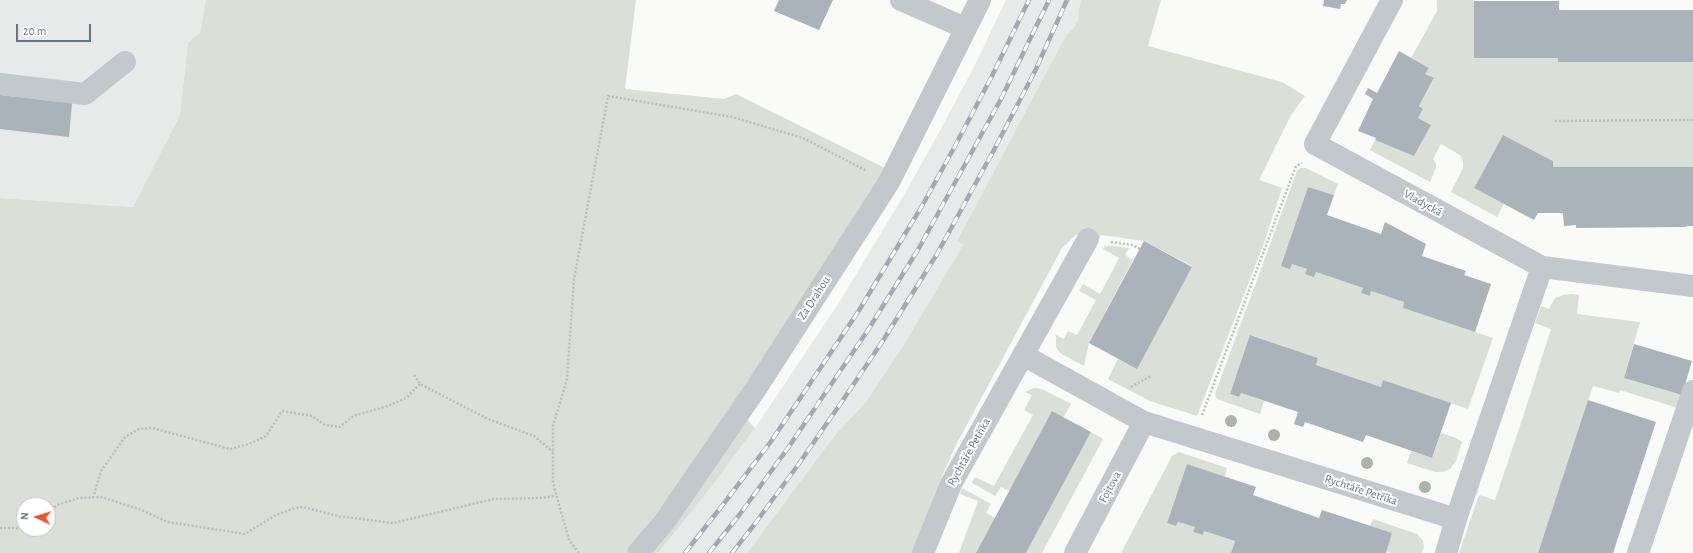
<!DOCTYPE html>
<meta charset="utf-8">
<style>
body{margin:0}
#map{position:relative;width:1693px;height:553px;overflow:hidden;background:#fafaf8;font-family:"Alegreya Sans",sans-serif}
canvas{display:block}
.north{position:absolute;left:16px;top:497px;width:40px;height:40px;box-sizing:border-box;background:#fff;border:1px solid #c1c8cd;border-radius:50%;rotate:274deg;font-size:11px;font-weight:700;line-height:16px;text-align:center;color:#657683}
.north::after{content:'';display:block;margin:auto;width:14px;height:18px;background:#e4572e;clip-path:polygon(50% 0,100% 100%,50% 72%,0 100%)}
.scale{position:absolute;left:16px;top:24px;width:75px;height:18px;box-sizing:border-box;border:2px solid #657683;border-top:0;padding-left:5px;font-size:12px;line-height:14px;white-space:nowrap;color:#657683;-webkit-text-stroke:3px #fff;paint-order:stroke}
</style>
<div id="map">
<canvas width="1693" height="553"></canvas>
<div class="north">N</div>
<div class="scale">20 m</div>
</div>
<script>
const ctx = document.querySelector('canvas').getContext('2d');
ctx.lineJoin = 'round';
function fillPath(path, color) {
  ctx.fillStyle = color;
  ctx.fill(path, 'evenodd');
}
function toPath(rows) {
  const path = new Path2D();
  for (const r of rows) {
    path.moveTo(r[0], r[1]);
    for (let i = 2; i < r.length; i += 2) path.lineTo(r[i], r[i + 1]);
  }
  return path;
}
function stroke(path, color, width, dash) {
  ctx.strokeStyle = color;
  ctx.lineWidth = width;
  ctx.lineCap = dash ? 'butt' : 'round';
  ctx.setLineDash(dash || []);
  ctx.stroke(path);
}
function drawText(font, color, halo, rows, align = 'center') {
  ctx.font = font + ' "Alegreya Sans",sans-serif';
  ctx.lineWidth = 4;
  ctx.setLineDash([]);
  ctx.textBaseline = 'middle';
  ctx.strokeStyle = halo;
  ctx.fillStyle = color;
  for (const [text, x, y, turn = 0] of rows) {
    ctx.save();
    ctx.translate(x, y);
    ctx.rotate((+turn || 0) * Math.PI / 180);
    ctx.textAlign = isNaN(turn) ? turn : align;
    if (halo) ctx.strokeText(text, 0, 0);
    ctx.fillText(text, 0, 0);
    ctx.restore();
  }
}
fillPath(toPath([
 [0,0,206,0,200,33,188,42,180,115,133,207,0,198],
 [1006,0,1083,0,1079,8,1078,20,1073,29,1066,35,957,241,963,245,903,346,866,402,835,435,747,553,658,553,709,490,755,428,840,301,904,195,937,136,974,67]
]), '#e8e9e9');
fillPath(toPath([
 [206,0,636,0,625,89,724,99,736,94,885,168,754,373,665,503,626,553,0,553,0,198,133,207,180,115,188,42,200,33],
 [24,505,48,505,48,529,24,529],
 [1082,0,1161,0,1148,46,1282,82,1305,96,1291,115,1259,180,1282,188,1264,243,1197,416,1150,401,1108,379,1118,359,1137,368,1192,266,1144,241,1101,235,1097,243,1077,234,1062,248,955,447,945,469,912,553,747,553,835,435,866,402,903,346,963,245,957,241,1066,35,1073,29,1078,20,1079,8],
 [1437,0,1474,0,1474,58,1558,58,1693,62,1693,167,1553,167,1553,161,1503,135,1474,188,1504,204,1497,217,1451,192,1463,168,1463,162,1460,155,1441,144,1433,159,1436,164,1436,168,1430,182,1370,150,1375,140,1414,156,1431,125,1418,118,1423,109,1419,106,1434,79,1425,74,1429,68,1411,58,1437,11],
 [1301,168,1306,168,1338,184,1334,195,1308,187,1282,266,1290,268,1292,264,1307,269,1305,274,1316,272,1363,288,1361,293,1370,296,1371,291,1404,302,1403,308,1493,338,1468,409,1383,380,1381,387,1316,365,1318,358,1251,335,1230,394,1239,397,1241,393,1264,401,1260,414,1217,399,1215,394,1297,171],
 [1105,246,1111,246,1129,248,1125,255,1133,260,1089,343,1084,366,1060,353,1056,347,1056,335,1064,339,1068,331,1077,335,1096,300,1079,291,1083,284,1100,294,1114,268,1119,258,1103,249],
 [1571,294,1579,295,1577,314,1640,322,1624,378,1682,395,1678,408,1620,390,1619,393,1593,386,1538,553,1459,553,1479,495,1495,500,1524,414,1551,329,1535,323,1541,306,1549,309,1555,298,1563,295],
 [1034,388,1042,389,1071,404,1063,418,1009,491,1001,487,995,496,972,483,975,477,994,486,1033,415,1024,410,1032,395,1025,392],
 [744,416,755,428,709,490,658,553,645,553],
 [1091,432,1103,439,1042,553,1026,553],
 [1441,433,1456,438,1462,442,1456,461,1450,469,1442,472,1435,472,1407,463,1411,451,1432,458],
 [1179,452,1227,468,1225,477,1187,464,1167,523,1176,526,1178,522,1195,527,1193,532,1203,535,1204,531,1235,541,1231,553,1121,553,1172,456],
 [962,488,991,504,986,513,995,518,976,553,959,553,978,501,960,494],
 [1373,519,1417,534,1423,541,1424,547,1422,553,1391,553,1386,551,1392,533,1370,526]
]), '#dadfd7');
fillPath(toPath([
 [779,0,833,0,819,30,774,11],
 [1324,0,1347,0,1345,4,1341,4,1340,9,1323,6],
 [1474,1,1559,1,1559,10,1693,10,1693,62,1558,62,1558,58,1474,58],
 [1399,51,1429,68,1425,74,1434,78,1419,106,1423,109,1418,118,1431,125,1414,156,1375,140,1376,138,1358,131,1373,99,1365,94,1368,88,1377,93],
 [0,95,72,103,69,137,0,129],
 [1503,135,1553,161,1553,167,1693,167,1693,226,1686,226,1686,227,1576,228,1576,225,1564,226,1563,213,1538,213,1534,220,1474,188],
 [1308,187,1334,195,1327,215,1381,234,1385,222,1426,244,1422,256,1466,271,1464,275,1491,284,1475,332,1403,308,1404,302,1371,291,1370,296,1361,293,1363,288,1316,272,1314,277,1305,274,1307,269,1292,264,1290,269,1281,266],
 [1144,241,1192,267,1137,369,1089,343],
 [1250,335,1318,358,1316,365,1381,387,1383,380,1451,403,1432,458,1366,435,1363,442,1305,422,1303,427,1294,424,1298,412,1241,393,1239,397,1230,394],
 [1634,344,1692,361,1682,395,1624,378],
 [1588,400,1656,422,1613,553,1538,553],
 [1052,411,1091,432,1026,553,976,553],
 [1187,464,1256,487,1253,495,1319,518,1322,510,1392,533,1386,553,1231,553,1235,541,1204,531,1203,535,1193,532,1195,527,1178,522,1176,526,1167,523]
]), '#aab3b9');
stroke(toPath([
 [1555,121,1693,120],
 [1111,242,1132,245,1140,249],
 [414,375,420,384,488,419,534,436,553,452],
 [1131,387,1151,376],
 [1202,415,1296,166,1302,163],
 [93,498,101,471,125,437,139,429,152,428,230,449,249,444,266,436,282,411,312,416,325,425,340,427,353,416,388,406,406,398,420,384],
 [48,512,59,504,70,501,79,498,101,497,139,509,168,522,245,534,276,515,295,508,303,507,338,516,393,523,494,499,539,498,556,496],
 [0,528,24,528],
 [579,553,569,540,553,483,553,426,567,379,574,279,608,96,732,117,803,138,867,171]
]), '#bbbfc2', 2.5, [2, 2]);
stroke(toPath([
 [901,0,965,28],
 [1392,0,1315,144,1542,267,1693,286],
 [0,84,85,94,125,62],
 [1023,355,1144,422,1456,519,1542,267],
 [638,553,665,521,757,387,889,182,980,0],
 [923,553,951,484,1088,239],
 [1075,553,1144,422],
 [1446,553,1456,519],
 [1638,553,1693,391]
]), '#c3c8cc', 22);
const rail = toPath([
 [685,553,725,502,772,440,858,312,922,206,955,146,992,76,1029,0],
 [709,553,740,514,788,448,868,330,919,248,1001,99,1049,0],
 [732,553,754,525,798,465,843,400,884,339,937,254,995,148,1035,71,1067,0]
]);
stroke(rail, '#a2aab0', 4.5);
stroke(rail, '#fff', 3, [9]);
ctx.fillStyle = '#aab4a7';
for (const [x, y] of [
 [1231,421],
 [1274,435],
 [1367,463],
 [1425,487]
]) {
  ctx.beginPath();
  ctx.arc(x, y, 6, 0, 2 * Math.PI);
  ctx.fill();
}
drawText('12px', '#657683', '#fff', [
 ["Vladycká",1423,203,29],
 ["Za Drahou",814,298,-57],
 ["Rychtáře Petříka",969,452,-61],
 ["Fojtova",1110,487,-62],
 ["Rychtáře Petříka",1361,490,18]
]);
</script>
